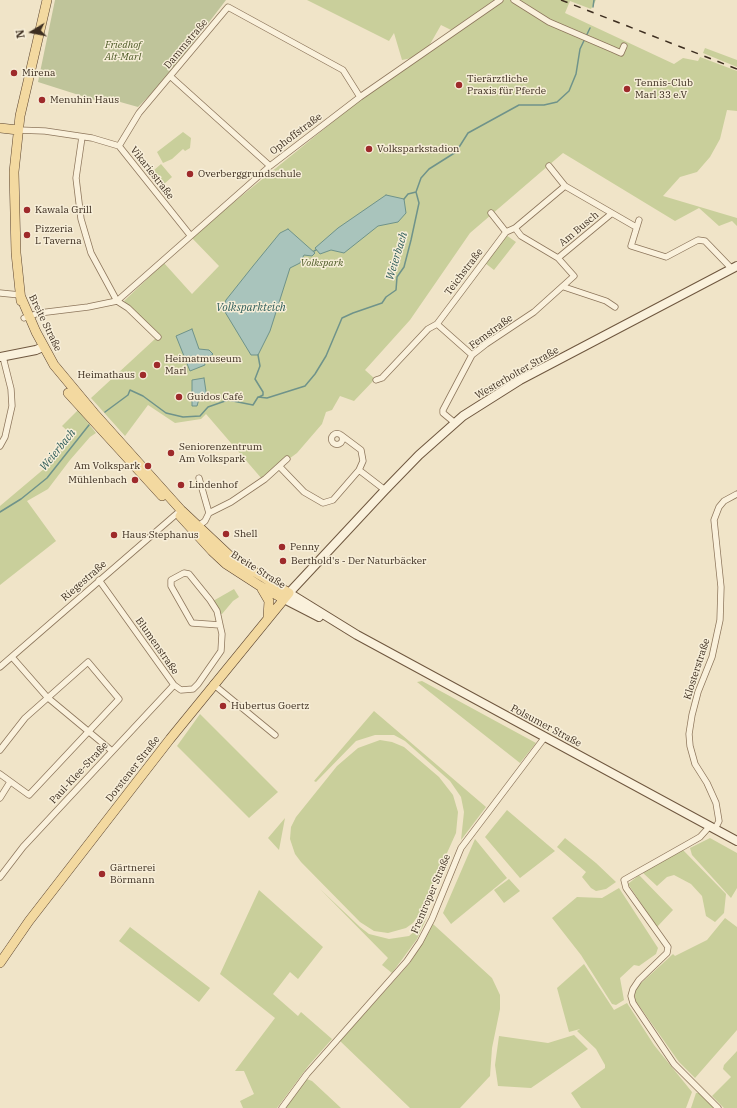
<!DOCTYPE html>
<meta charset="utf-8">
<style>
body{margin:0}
#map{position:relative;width:737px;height:1108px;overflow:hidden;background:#f0e4c8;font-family:"IBM Plex Serif",serif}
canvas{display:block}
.north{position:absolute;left:12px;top:12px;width:40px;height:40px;-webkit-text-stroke:3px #f7eed8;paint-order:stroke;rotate:260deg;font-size:11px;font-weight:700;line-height:16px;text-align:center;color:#3d2e20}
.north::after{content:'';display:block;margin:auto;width:14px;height:18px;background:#3d2e20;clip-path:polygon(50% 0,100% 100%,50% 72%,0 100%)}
</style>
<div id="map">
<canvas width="737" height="1108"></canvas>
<div class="north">N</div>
</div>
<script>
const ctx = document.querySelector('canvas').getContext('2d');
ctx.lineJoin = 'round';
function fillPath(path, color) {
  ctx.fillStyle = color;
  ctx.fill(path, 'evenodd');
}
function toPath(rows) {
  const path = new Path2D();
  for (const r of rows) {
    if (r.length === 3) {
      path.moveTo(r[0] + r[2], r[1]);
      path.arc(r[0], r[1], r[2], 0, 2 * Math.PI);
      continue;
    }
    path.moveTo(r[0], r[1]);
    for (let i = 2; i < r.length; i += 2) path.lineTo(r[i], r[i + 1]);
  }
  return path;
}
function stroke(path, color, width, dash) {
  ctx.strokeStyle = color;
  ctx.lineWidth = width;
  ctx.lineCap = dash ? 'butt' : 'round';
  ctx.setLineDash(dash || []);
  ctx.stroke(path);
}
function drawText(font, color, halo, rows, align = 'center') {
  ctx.font = font + ' "IBM Plex Serif",serif';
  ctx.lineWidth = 3;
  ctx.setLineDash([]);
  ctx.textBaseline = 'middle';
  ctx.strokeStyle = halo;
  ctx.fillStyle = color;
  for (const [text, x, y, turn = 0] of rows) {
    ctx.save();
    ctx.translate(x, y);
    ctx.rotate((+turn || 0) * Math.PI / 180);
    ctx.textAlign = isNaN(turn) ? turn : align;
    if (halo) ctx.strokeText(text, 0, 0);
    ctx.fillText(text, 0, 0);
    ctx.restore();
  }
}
fillPath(toPath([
 [307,0,498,0,453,31,441,25,429,46,412,58,402,60,394,33,389,41],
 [504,0,596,0,591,9,570,1,565,13,674,64,683,58,698,61,700,57,737,71,737,111,727,110,720,139,710,157,697,172,680,177,663,196,737,218,737,226,732,221,719,226,699,208,675,221,563,153,470,233,410,320,365,370,375,379,354,401,340,396,332,410,326,412,322,424,297,453,262,479,206,414,201,419,175,423,148,405,125,436,91,398,156,338,124,301,164,263,192,294,219,266,191,237,361,99],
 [705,48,737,60,737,67,703,53],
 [183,132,191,138,190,148,185,151,183,149,172,159,163,163,157,152],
 [161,164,172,177,164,184,153,171],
 [506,235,516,242,494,270,485,263],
 [78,410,96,433,90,437,70,460,48,489,27,501,56,541,0,585,0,506,45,468,73,436,62,426],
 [234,589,239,597,233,601,222,614,220,614,213,601],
 [422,681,536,743,520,763,417,682],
 [374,711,486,807,461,840,464,812,461,797,450,781,405,741,394,735,375,735,356,741,316,782,314,781],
 [200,714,278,792,249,818,177,746],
 [380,740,392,742,404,747,439,777,453,795,458,812,456,833,420,913,413,923,406,928,388,933,374,931,360,922,301,862,295,854,290,839,291,827,296,817,337,766,358,748],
 [507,810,555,851,520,878,485,837],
 [285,818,279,850,268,838],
 [565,838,596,863,616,882,606,889,596,891,591,888,582,877,586,872,557,847],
 [710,838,737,853,737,888,731,898,692,855,690,848],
 [475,839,507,878,451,924,443,913],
 [683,850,726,894,724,913,715,922,706,916,702,896,691,884,674,875,667,877,657,886,642,872],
 [639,875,673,910,657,927,628,884],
 [509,879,520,891,504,903,494,890],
 [619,888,658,948,656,954,639,966,634,965,620,978,624,1000,616,1005,612,1004,581,955,552,918,577,897,602,898],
 [320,889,360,927,369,934,389,939,409,936,421,926,427,917,417,939,392,973,382,965,388,958],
 [259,890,323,947,298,979,290,972,273,994,298,1016,301,1012,332,1039,309,1065,277,1108,243,1108,240,1101,254,1094,244,1071,235,1071,275,1018,220,974],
 [725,918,737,927,737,1030,695,1078,679,1062,635,1000,635,991,639,985,673,954,675,956,707,940],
 [433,924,492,978,500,995,500,1009,492,1048,490,1076,460,1108,410,1108,340,1041,410,963],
 [130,927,210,988,199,1002,119,941],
 [584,964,614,1010,627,1003,654,1045,692,1092,686,1108,581,1108,571,1093,605,1068,605,1065,596,1049,577,1031,580,1029,569,1032,557,988],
 [574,1035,588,1049,531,1088,498,1086,495,1065,499,1036,548,1043],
 [737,1051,737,1108,724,1108,712,1096,731,1077,723,1069,724,1065],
 [307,1079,312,1081,341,1108,286,1108],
 [696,1093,699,1093,714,1108,691,1108]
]), '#c9cf9b');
fillPath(toPath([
 [55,0,226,0,164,81,138,107,106,98,104,103,38,82]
]), '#bfc49a');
const water = toPath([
 [386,195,404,199,406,213,398,222,378,226,344,253,331,250,320,254,315,248,338,228,386,195],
 [288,229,315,253,312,256,304,255,300,263,290,268,270,331,258,355,251,355,225,312,224,305,226,300,253,266,280,233,288,229],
 [192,329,199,349,209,350,213,354,204,361,205,365,190,371,176,336,192,329],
 [204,378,207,398,199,399,197,406,192,406,192,380,204,378]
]);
fillPath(water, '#a9c4bc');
stroke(water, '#6f938a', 1);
stroke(toPath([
 [593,7,594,0],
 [404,199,408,194,416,192],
 [314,251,316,250],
 [258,355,260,366,255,379,263,392,263,395,259,397],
 [105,412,128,395,130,390,143,396,166,413,183,417,200,416,208,407,228,400,253,405,258,397,267,398,305,386,315,374,326,356,342,318,353,313,382,303,386,297,396,290,397,277,404,267,411,240,419,203,416,192,421,178,429,169,456,152,468,133,519,105,544,105,557,102,569,91,576,74,580,49,590,28],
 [0,512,21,499,47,478,89,425]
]), '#6f938a', 1.5);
const street = toPath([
 [514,0,549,22,612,49,621,53,624,46],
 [170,76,270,166],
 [18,130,45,131,92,138,119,146,190,235],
 [82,137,76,178,81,219,91,253,117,301,128,308,158,337],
 [119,146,139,113,228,7,343,70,360,97],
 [549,166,565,186],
 [491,213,506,232],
 [639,220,631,246,666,257,698,240,705,241,732,269],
 [515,228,521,236,558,258,611,214],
 [564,287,606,301,615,307],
 [0,293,20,295],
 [24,318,39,313,88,307,117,301,270,166,360,97,500,0],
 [437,324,506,232,515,228,565,186,636,227],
 [376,380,382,378,428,329,437,324,472,355],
 [455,423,443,413,443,410,472,355,486,344,534,312,574,276,558,258],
 [337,439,5.5],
 [341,435,361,450,363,461,359,470],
 [0,446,5,437,12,406,11,389,3,357],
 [280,467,304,492,323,503,333,500,359,470,385,490],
 [199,478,209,513],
 [196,528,205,521,209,513,231,502,265,479,287,459],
 [99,580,174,685,181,690,193,689,198,684,221,651,222,634,220,625,217,611,210,600,189,574,184,573,171,580,171,586,192,623,220,625],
 [12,657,47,697,112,751],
 [0,667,181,510],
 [213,684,275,735],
 [0,750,25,718,88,662,119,699,29,795,0,774],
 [0,798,10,782],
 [710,826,700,837,686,845,624,880,626,888,668,947,667,953,639,980,633,989,631,996,633,1003,674,1064,718,1108],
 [715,829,719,821,716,803,707,783,695,764,690,746,689,734,692,715,698,692,712,657,720,620,721,587,714,520,719,507,724,501,737,494],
 [0,877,23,847,174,685],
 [282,1108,307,1074,407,961,420,942,432,919,461,848,545,737]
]);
const secondary = toPath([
 [737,266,520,380,463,416,419,455,385,490,289,593,357,635,737,841],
 [0,357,36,350,43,347],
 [284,599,319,617]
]);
const primary = toPath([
 [0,128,18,130],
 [21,301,16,253,14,172,20,116,47,0],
 [68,393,162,496],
 [180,516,212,551,226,564,260,586,284,599],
 [262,589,269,601,268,617],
 [0,963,29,921,170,739,289,593,232,558,181,510,94,413,54,365,36,332,20,295]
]);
stroke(street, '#8d765c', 7);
stroke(secondary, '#6f573f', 10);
stroke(primary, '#5b4430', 10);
stroke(street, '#faf1dc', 5.5);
stroke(secondary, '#faf1dc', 8);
stroke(primary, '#f3d9a0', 9);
stroke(toPath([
 [561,0,737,69]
]), '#3d2e20', 1.5, [7, 7]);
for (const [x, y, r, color] of [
 [14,73,4,"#9e2a2b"],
 [459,85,4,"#9e2a2b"],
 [627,89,4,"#9e2a2b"],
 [42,100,4,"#9e2a2b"],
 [369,149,4,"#9e2a2b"],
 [190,174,4,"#9e2a2b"],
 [27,210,4,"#9e2a2b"],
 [27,235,4,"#9e2a2b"],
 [157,365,4,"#9e2a2b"],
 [143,375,4,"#9e2a2b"],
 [179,397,4,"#9e2a2b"],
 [171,453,4,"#9e2a2b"],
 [148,466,4,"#9e2a2b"],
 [135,480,4,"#9e2a2b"],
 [181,485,4,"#9e2a2b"],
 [226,534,4,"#9e2a2b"],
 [114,535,4,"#9e2a2b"],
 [282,547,4,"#9e2a2b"],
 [283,561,4,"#9e2a2b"],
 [223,706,4,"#9e2a2b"],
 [102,874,4,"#9e2a2b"]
]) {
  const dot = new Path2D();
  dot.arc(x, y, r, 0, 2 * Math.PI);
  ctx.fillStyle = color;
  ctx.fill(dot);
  stroke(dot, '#f7eed8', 1.5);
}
drawText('10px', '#3d2e20', '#f7eed8', [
 ["Dammstraße",186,44,-50],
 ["Ophoffstraße",296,134,-37],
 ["Vikariestraße",152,173,52],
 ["Am Busch",579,229,-40],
 ["Teichstraße",464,272,-53],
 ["Breite Straße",45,323,64],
 ["Femstraße",491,332,-36],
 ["Westerholter Straße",517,373,-30],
 ["Breite Straße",258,570,32],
 ["Riegestraße",84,581,-41],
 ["Blumenstraße",157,646,55],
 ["Klosterstraße",697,669,-72],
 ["Polsumer Straße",546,726,28],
 ["Dorstener Straße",133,769,-52],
 ["Paul-Klee-Straße",79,773,-47],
 ["Frentroper Straße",431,894,-67]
]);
drawText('italic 10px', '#4d5a26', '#f7eed8', [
 ["Friedhof",123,45],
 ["Alt-Marl",123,57],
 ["Volkspark",322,263]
]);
drawText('10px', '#3d2e20', '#f7eed8', [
 ["Mirena",22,73],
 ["Tierärztliche",467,79],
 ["Praxis für Pferde",467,91],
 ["Tennis-Club",635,83],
 ["Marl 33 e.V",635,95],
 ["Menuhin Haus",50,100],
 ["Volksparkstadion",377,149],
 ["Overberggrundschule",198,174],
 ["Kawala Grill",35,210],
 ["Pizzeria",35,229],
 ["L Taverna",35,241],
 ["Heimatmuseum",165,359],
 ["Marl",165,371],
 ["Heimathaus",135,375,"right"],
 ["Guidos Café",187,397],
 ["Seniorenzentrum",179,447],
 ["Am Volkspark",179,459],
 ["Am Volkspark",140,466,"right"],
 ["Mühlenbach",127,480,"right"],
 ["Lindenhof",189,485],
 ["Shell",234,534],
 ["Haus Stephanus",122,535],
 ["Penny",290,547],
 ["Berthold's - Der Naturbäcker",291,561],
 ["Hubertus Goertz",231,706],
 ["Gärtnerei",110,868],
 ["Börmann",110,880]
], 'left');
drawText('italic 11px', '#2f5d5a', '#f7eed8', [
 ["Weierbach",397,256,-73],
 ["Volksparkteich",251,308],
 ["Weierbach",58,450,-51]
]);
</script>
